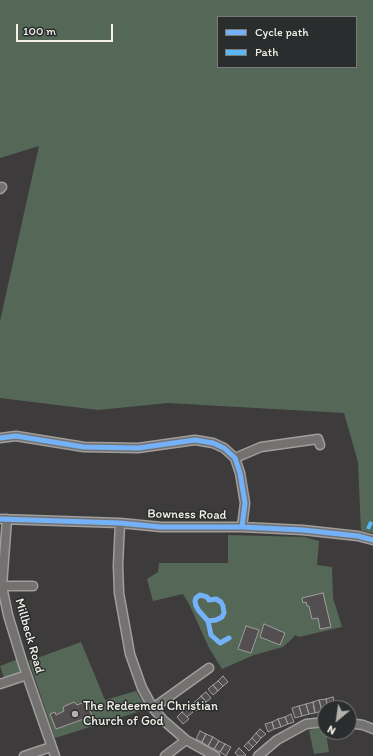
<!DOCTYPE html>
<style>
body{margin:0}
#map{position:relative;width:373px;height:756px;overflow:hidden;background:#3d3b3c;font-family:Itim,sans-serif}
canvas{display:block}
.legend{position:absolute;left:217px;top:16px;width:140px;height:52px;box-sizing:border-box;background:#2a2d2e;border:1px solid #7b7b78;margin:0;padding:5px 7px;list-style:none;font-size:12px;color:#f4f1e8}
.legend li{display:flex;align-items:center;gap:8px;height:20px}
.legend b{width:20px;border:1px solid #7b7b78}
.north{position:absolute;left:317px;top:700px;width:40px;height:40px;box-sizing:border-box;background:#2a2d2e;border:1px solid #7b7b78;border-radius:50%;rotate:209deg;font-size:11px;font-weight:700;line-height:16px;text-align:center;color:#f4f1e8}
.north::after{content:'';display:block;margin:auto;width:14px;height:18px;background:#b4b1ac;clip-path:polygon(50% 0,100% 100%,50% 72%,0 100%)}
.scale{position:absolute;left:16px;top:24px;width:97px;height:18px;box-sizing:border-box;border:2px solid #f4f1e8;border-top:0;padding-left:5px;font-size:12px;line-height:14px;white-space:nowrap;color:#f4f1e8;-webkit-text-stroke:3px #2a2d2e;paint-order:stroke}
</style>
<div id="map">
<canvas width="373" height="756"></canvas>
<ul class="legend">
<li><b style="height:5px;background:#73b2f8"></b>Cycle path</li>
<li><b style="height:5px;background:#59b6f9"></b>Path</li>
</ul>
<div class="north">N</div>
<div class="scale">100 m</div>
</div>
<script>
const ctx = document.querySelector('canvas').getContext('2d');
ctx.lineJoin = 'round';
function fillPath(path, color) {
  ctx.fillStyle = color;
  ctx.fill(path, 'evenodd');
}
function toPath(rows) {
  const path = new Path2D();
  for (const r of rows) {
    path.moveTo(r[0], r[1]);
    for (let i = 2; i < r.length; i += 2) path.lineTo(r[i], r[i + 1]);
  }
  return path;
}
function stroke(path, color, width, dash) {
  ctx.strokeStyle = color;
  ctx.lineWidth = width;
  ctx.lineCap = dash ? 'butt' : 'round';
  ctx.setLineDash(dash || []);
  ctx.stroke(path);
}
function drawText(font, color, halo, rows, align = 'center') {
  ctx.font = font + ' Itim,sans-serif';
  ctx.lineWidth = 3;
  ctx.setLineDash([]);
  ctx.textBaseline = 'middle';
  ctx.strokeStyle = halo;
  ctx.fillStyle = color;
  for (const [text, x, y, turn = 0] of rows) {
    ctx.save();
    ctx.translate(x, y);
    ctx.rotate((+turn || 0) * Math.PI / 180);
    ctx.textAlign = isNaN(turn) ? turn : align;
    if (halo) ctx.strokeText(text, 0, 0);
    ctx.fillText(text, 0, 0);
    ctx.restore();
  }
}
fillPath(toPath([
 [0,0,373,0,373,533,361,531,358,462,344,413,168,403,98,410,0,398,0,321,39,146,0,158],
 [218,17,356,17,356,67,218,67],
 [228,535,305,537,319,541,317,565,332,567,333,598,342,627,299,637,295,635,293,638,283,647,254,655,222,669,209,648,190,606,183,594,153,601,147,579,158,572,159,563,228,563],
 [81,642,105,700,136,691,147,709,55,738,29,661],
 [18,659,22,671,4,678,0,666],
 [325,727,329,752,314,754,309,730]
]), '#556857');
const building = toPath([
 [323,593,331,627,320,629,318,618,312,619,309,606,307,606,306,602,303,603,302,598,323,593],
 [264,624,285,633,280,645,260,637,264,624],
 [246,626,259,630,251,653,238,649,246,626],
 [223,676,228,682,223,686,218,681,223,676],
 [218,681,223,686,218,691,213,685,218,681],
 [213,685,218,691,213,695,208,689,213,685],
 [206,692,211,698,206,702,201,696,206,692],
 [201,696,206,702,201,706,196,701,201,696],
 [333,697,335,707,328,708,326,699,333,697],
 [326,699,328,708,325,708,325,710,322,711,319,700,326,699],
 [319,700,322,711,315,713,313,702,319,700],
 [87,701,92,716,56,729,50,714,55,712,56,715,64,711,63,707,74,702,77,705,87,701],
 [196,701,201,706,196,711,191,705,196,701],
 [313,702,315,713,309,714,306,704,313,702],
 [306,704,309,714,302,716,299,706,306,704],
 [299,706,302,716,295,718,292,708,299,706],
 [188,707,193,712,187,717,182,712,188,707],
 [182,712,189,719,183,724,177,717,182,712],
 [291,714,294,722,288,724,285,717,291,714],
 [285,717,288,724,281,727,278,719,285,717],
 [278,719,281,727,274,729,272,722,278,719],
 [272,722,274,729,268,732,265,724,272,722],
 [260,729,266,734,261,738,256,733,260,729],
 [200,731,206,734,202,742,196,739,200,731],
 [256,733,261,738,257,743,252,738,256,733],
 [206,734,213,737,208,746,202,742,206,734],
 [213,737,219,741,214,749,208,746,213,737],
 [252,738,257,743,253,747,248,742,252,738],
 [219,741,225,744,220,752,214,749,219,741],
 [248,742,253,747,249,751,244,746,248,742],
 [225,744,231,747,226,756,220,752,225,744],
 [239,748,246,755,244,756,238,756,235,753,239,748]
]);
fillPath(building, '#534e4f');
stroke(building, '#9f9e9d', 1);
const minor = toPath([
 [0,189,2,187],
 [0,438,16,436,84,447,138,448,195,440,213,443,224,448,235,458,240,473,245,503,242,527],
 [235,458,261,447,318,439,320,445],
 [0,519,120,523,161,527,242,527,303,530,358,536,373,540],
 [7,519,2,586,8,615,22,661,55,756],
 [120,523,118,565,119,593,130,654,142,688,153,708,163,720,186,740,215,756],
 [2,586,33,586],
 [0,684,27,675],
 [153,708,209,668],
 [349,723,363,725,373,729],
 [24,756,51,747],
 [165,756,186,740],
 [258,756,277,740,306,724,325,722]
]);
stroke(minor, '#9f9e9d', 11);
stroke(minor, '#737270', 8);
stroke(toPath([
 [368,529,373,518]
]), '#59b6f9', 4, [8, 4]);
stroke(toPath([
 [0,438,16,436,84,447,138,448,195,440,213,443,224,448,235,458,240,473,245,503,242,527],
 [0,519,120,523,161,527,242,527,303,530,358,536,373,540],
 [208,621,216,620,222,617,224,613,223,606,221,602,216,599,209,600,207,597,200,595,196,598,195,601,196,606,199,611,208,621,211,635,220,643,229,638]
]), '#73b2f8', 5);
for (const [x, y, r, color] of [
 [75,714,4,"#b4b1ac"]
]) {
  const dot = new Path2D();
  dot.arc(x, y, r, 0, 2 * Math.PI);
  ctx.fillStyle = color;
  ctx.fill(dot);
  stroke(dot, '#2a2d2e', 1.5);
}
drawText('13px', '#f4f1e8', '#2a2d2e', [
 ["Bowness Road",187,515,1],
 ["Millbeck Road",29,636,74]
]);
drawText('13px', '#f4f1e8', '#2a2d2e', [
 ["The Redeemed Christian",83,707],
 ["Church of God",83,722]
], 'left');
</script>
